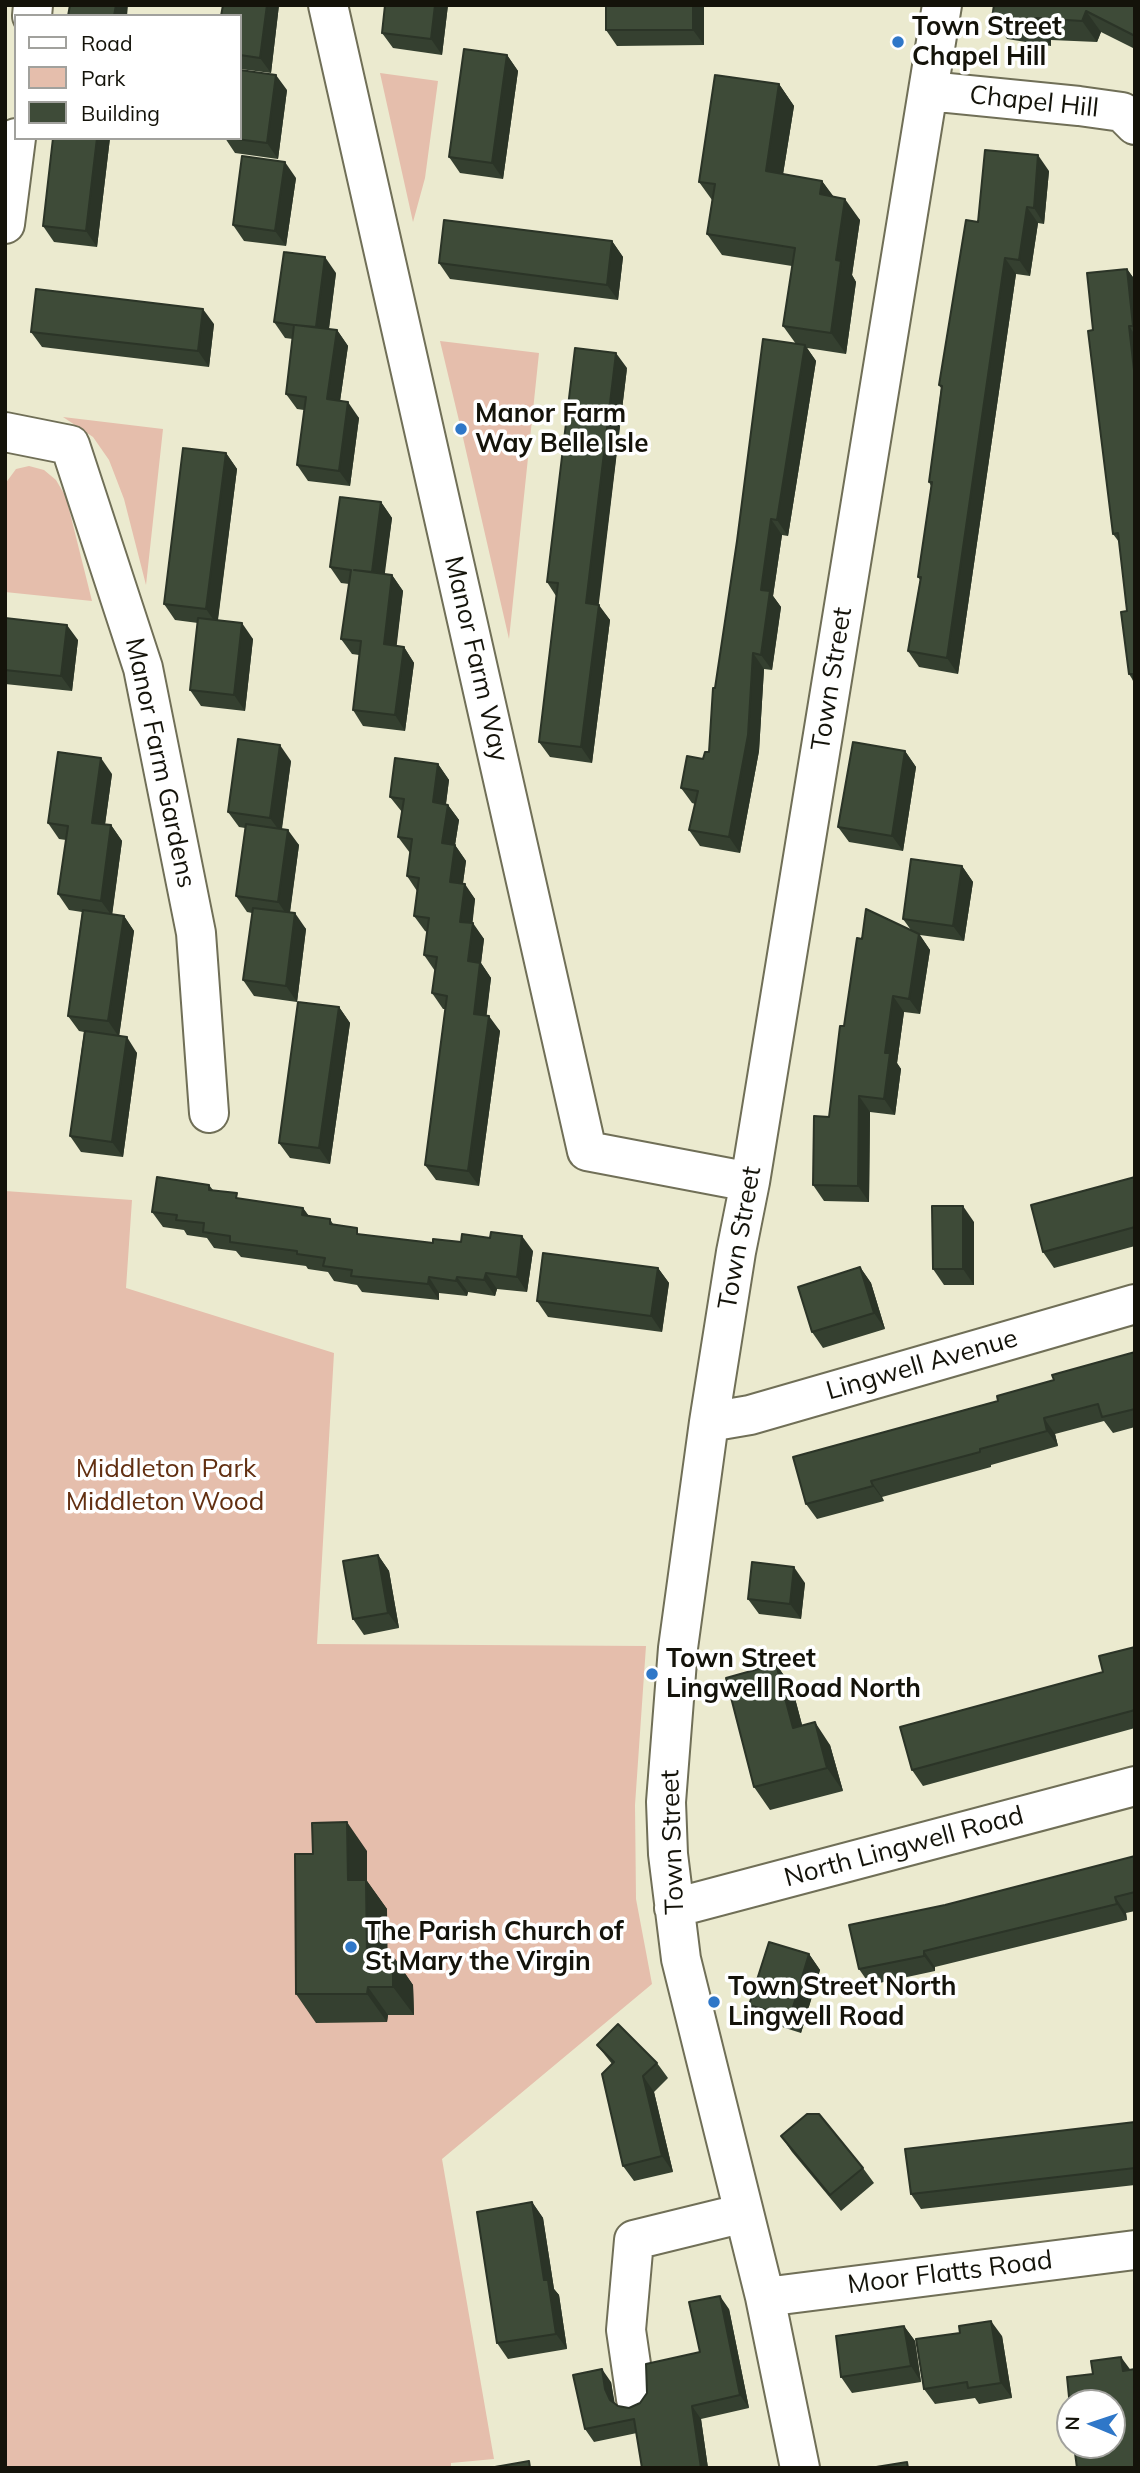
<!DOCTYPE html>
<style>
body{margin:0}
#map{position:relative;width:1140px;height:2473px;overflow:hidden;background:#ebeacf;font-family:Mulish,sans-serif}
canvas{display:block}
.frame{position:absolute;inset:0;border:7px solid #14130a;pointer-events:none}
.legend{position:absolute;left:14px;top:14px;width:228px;height:126px;box-sizing:border-box;background:#fff;border:2px solid #a1a19d;margin:0;padding:9px 12px;list-style:none;font-size:21px;color:#14130a}
.legend li{display:flex;align-items:center;gap:14px;height:35px}
.legend b{width:35px;border:2px solid #a1a19d}
.north{position:absolute;left:1056px;top:2389px;width:70px;height:70px;box-sizing:border-box;background:#fff;border:2px solid #a1a19d;border-radius:50%;rotate:272deg;font-size:19px;font-weight:700;line-height:28px;text-align:center;color:#14130a}
.north::after{content:'';display:block;margin:auto;width:24px;height:32px;background:#2f77c8;clip-path:polygon(50% 0,100% 100%,50% 72%,0 100%)}
</style>
<div id="map">
<canvas width="1140" height="2473"></canvas>
<div class="frame"></div>
<ul class="legend">
<li><b style="height:9px;background:#fff"></b>Road</li>
<li><b style="height:19px;background:#e5beac"></b>Park</li>
<li><b style="height:19px;background:#3e4b38"></b>Building</li>
</ul>
<div class="north">N</div>
</div>
<script>
const ctx = document.querySelector('canvas').getContext('2d');
ctx.lineJoin = 'round';
function fillPath(path, color) {
  ctx.fillStyle = color;
  ctx.fill(path, 'evenodd');
}
function toPath(rows) {
  const path = new Path2D();
  for (const r of rows) {
    path.moveTo(r[0], r[1]);
    for (let i = 2; i < r.length; i += 2) path.lineTo(r[i], r[i + 1]);
  }
  return path;
}
function stroke(path, color, width, dash) {
  ctx.strokeStyle = color;
  ctx.lineWidth = width;
  ctx.lineCap = dash ? 'butt' : 'round';
  ctx.setLineDash(dash || []);
  ctx.stroke(path);
}
function drawText(font, color, halo, rows, align = 'center') {
  ctx.font = font + ' Mulish,sans-serif';
  ctx.lineWidth = 7;
  ctx.setLineDash([]);
  ctx.textBaseline = 'middle';
  ctx.strokeStyle = halo;
  ctx.fillStyle = color;
  for (const [text, x, y, turn = 0] of rows) {
    ctx.save();
    ctx.translate(x, y);
    ctx.rotate((+turn || 0) * Math.PI / 180);
    ctx.textAlign = isNaN(turn) ? turn : align;
    if (halo) ctx.strokeText(text, 0, 0);
    ctx.fillText(text, 0, 0);
    ctx.restore();
  }
}
fillPath(toPath([
 [380,73,438,81,425,178,413,222],
 [440,341,539,353,509,639,461,429],
 [63,417,163,429,146,585,124,499,109,460,93,437],
 [29,466,44,470,56,480,66,497,92,601,5,592,5,484,16,469],
 [5,1191,132,1200,126,1288,334,1353,317,1644,646,1646,635,1805,636,1899,652,1984,442,2159,494,2459,451,2463,451,2468,5,2468]
]), '#e5beac');
const minor = toPath([
 [328,5,587,1151,750,1182],
 [32,16,33,5],
 [928,91,1079,106,1122,112,1135,125],
 [5,224,16,138],
 [5,432,70,445,143,668,196,933,209,1113],
 [709,1422,750,1415,1135,1304],
 [674,1908,1135,1786],
 [765,2297,1135,2250],
 [636,2399,626,2330,634,2240,744,2213],
 [800,2468,765,2297,681,1959,668,1854,666,1802,678,1648,709,1422,736,1252,750,1182,942,5]
]);
stroke(minor, '#706f57', 42);
stroke(minor, '#fff', 38);
fillPath(toPath([
 [223,5,279,5,271,73,240,69,240,16],
 [385,5,448,5,442,55,393,48,382,33],
 [606,5,704,5,704,45,617,46,606,30],
 [1135,5,1135,49,1101,32,1097,42,1051,40,1051,46,1007,39,992,18],
 [507,55,518,71,503,179,460,173,449,157],
 [779,84,794,106,783,174,822,181,834,197,860,220,852,275,856,282,846,354,807,348,816,361,788,536,782,535,773,596,781,607,772,670,764,669,759,751,740,853,700,846,689,830,695,804,692,803,681,788,709,752,715,688,796,344,783,326,792,266,722,255,707,234,712,200,699,182],
 [287,90,278,159,235,153,225,138,240,138],
 [53,138,110,138,97,247,54,242,43,226],
 [1049,171,1044,224,1038,223,1030,276,1016,274,958,674,919,667,908,651,920,580,918,577,931,486,929,482,941,388,939,385,978,222],
 [296,178,286,246,244,241,233,225],
 [612,241,623,257,618,300,450,279,439,263],
 [1127,269,1135,280,1135,689,1134,682,1129,674,1127,611,1119,542,1113,534,1093,330],
 [336,273,329,329,337,330,348,346,340,401,359,418,350,486,308,481,297,465,304,410,297,409,286,394,293,339,285,338,274,322],
 [214,324,209,367,42,347,31,332],
 [627,368,598,605,610,620,592,763,550,757,539,742,556,596,547,582],
 [226,453,237,469,218,620,253,639,245,711,201,706,190,690,198,623,175,620,164,604],
 [381,502,392,518,384,574,392,575,403,591,396,646,404,647,414,663,405,731,363,726,353,710,359,655,352,654,341,639,349,584,341,583,330,567],
 [5,618,78,640,72,691,5,684],
 [905,751,916,767,903,851,849,842,838,827],
 [291,761,282,829,299,845,290,913,306,929,297,1002,254,996,243,980,252,913,247,912,236,896,245,828,239,827,228,812],
 [438,764,449,780,446,804,448,805,459,820,455,845,466,861,463,883,475,899,472,923,484,939,481,963,491,978,486,1016,500,1031,479,1186,436,1180,425,1165,445,1009,443,1009,432,993,435,971,424,955,427,932,425,931,414,916,417,891,407,876,410,853,398,837,402,812,390,797],
 [112,774,105,825,111,825,122,841,112,914,124,916,134,931,119,1036,137,1053,123,1157,81,1152,70,1136,84,1032,79,1031,68,1016,82,912,69,910,58,894,66,840,59,839,48,823],
 [962,866,973,882,964,941,920,935,930,950,920,1014,904,1012,897,1063,901,1069,895,1115,870,1112,869,1202,824,1201,813,1185,829,1117,844,1026,862,939,911,930,903,919],
 [339,1007,350,1023,330,1164,290,1158,279,1143],
 [1135,1177,1135,1246,1054,1268,1043,1252],
 [209,1185,213,1190,241,1199,303,1208,309,1216,330,1219,333,1224,362,1235,433,1243,533,1251,527,1292,497,1289,495,1296,468,1292,467,1296,439,1293,439,1300,362,1292,357,1285,334,1281,328,1272,308,1269,306,1266,241,1257,236,1251,214,1248,207,1238,187,1235,184,1230,163,1227,152,1212],
 [974,1222,974,1285,944,1285,933,1269],
 [860,1267,871,1283,885,1329,823,1348,812,1332],
 [658,1268,669,1283,662,1332,548,1317,537,1301],
 [1135,1352,1135,1427,1113,1433,1104,1421,1055,1434,1058,1446,991,1465,991,1467,882,1497,884,1501,817,1519,806,1504,998,1401],
 [378,1555,389,1571,399,1628,364,1635,353,1619],
 [805,1583,801,1619,759,1614,748,1599],
 [1135,1647,1135,1728,923,1786,912,1770,1103,1672],
 [776,1664,792,1687,802,1725,830,1745,843,1791,770,1810,754,1787],
 [367,1851,367,1881,387,1909,387,1956,393,1956,413,1985,414,2015,388,2015,387,2022,316,2023,296,1994,313,1854],
 [1135,1856,1135,1911,1126,1913,1127,1920,935,1967,935,1971,870,1985,859,1969,945,1905],
 [809,1954,820,1970,801,2033,760,2020,749,2005],
 [597,2045,657,2063,668,2078,654,2092,673,2172,634,2181,623,2166,612,2064],
 [1135,2122,1135,2185,921,2209,911,2194],
 [781,2136,863,2168,874,2183,841,2211,792,2152],
 [532,2202,543,2218,554,2289,559,2295,567,2349,508,2359,497,2343],
 [729,2309,749,2408,701,2419,708,2468,642,2468,637,2433,594,2442,585,2429,611,2382,615,2404,618,2406,629,2408,640,2403,700,2352],
 [904,2326,915,2341,921,2382,852,2393,841,2377],
 [1002,2336,1012,2398,979,2404,975,2398,935,2404,924,2389]
]), '#354030');
fillPath(toPath([
 [116,5,128,5,127,16,114,16],
 [267,5,279,5,271,73,260,58],
 [435,5,448,5,442,55,431,39],
 [693,5,704,5,704,45,693,30],
 [1086,11,1101,32,1097,42,1082,21],
 [1036,18,1051,40,1051,46,1036,25],
 [507,55,518,71,503,179,492,163],
 [276,75,287,90,278,159,267,143],
 [779,84,794,106,780,193,766,171],
 [97,138,110,138,97,247,86,231],
 [1038,155,1049,171,1044,224,1034,208],
 [285,162,296,178,286,246,275,231],
 [822,181,837,202,820,194],
 [845,199,860,220,852,275,856,282,846,354,831,333,836,260],
 [1027,207,1038,223,1030,276,1019,260],
 [612,241,623,257,618,300,607,285],
 [325,257,336,273,327,343,316,327],
 [1005,258,1016,274,958,674,947,658],
 [1127,269,1135,280,1135,328,1133,326],
 [203,309,214,324,209,367,198,351],
 [1129,326,1135,335,1135,379],
 [337,330,348,346,338,415,327,399],
 [805,345,816,361,788,536,777,520],
 [616,353,627,368,597,619,586,603],
 [348,402,359,418,350,486,339,471],
 [226,453,237,469,217,625,206,609],
 [381,502,392,518,383,588,372,572],
 [771,519,782,535,773,596,781,607,772,670,761,655,761,590],
 [392,575,403,591,395,660,384,644],
 [599,605,610,620,592,763,581,747],
 [242,623,253,639,245,711,234,695],
 [67,625,78,640,72,691,61,676],
 [404,647,414,663,405,731,395,715],
 [753,653,764,669,759,751,740,853,729,837],
 [280,745,291,761,281,833,270,818],
 [905,751,916,767,903,851,892,836],
 [101,758,112,774,103,838,92,823],
 [438,764,449,780,444,818,433,802],
 [448,805,459,820,455,845,466,861,461,897,450,882,442,843],
 [111,825,122,841,112,916,101,901],
 [288,830,299,845,289,918,278,902],
 [962,866,973,882,964,941,953,926],
 [465,884,475,899,471,938,460,922],
 [295,913,306,929,297,1002,286,986],
 [124,916,134,931,119,1037,108,1021],
 [473,923,484,939,481,963,491,978,485,1029,474,1014,468,961],
 [919,934,930,950,920,1014,909,999],
 [893,996,904,1012,897,1063,901,1069,895,1115,884,1099,885,1053],
 [339,1007,350,1023,330,1164,319,1148],
 [489,1016,500,1031,479,1186,468,1171],
 [127,1037,137,1053,123,1157,112,1142],
 [859,1096,870,1112,869,1202,858,1186],
 [963,1206,974,1222,974,1285,963,1269],
 [303,1208,314,1224,302,1215],
 [522,1236,533,1251,527,1292,517,1277],
 [860,1267,871,1283,885,1329,874,1313],
 [658,1268,669,1283,662,1332,651,1316],
 [486,1273,497,1289,495,1296,484,1280],
 [429,1277,439,1293,439,1300,428,1284],
 [457,1277,468,1292,467,1296,456,1281],
 [1044,1418,1055,1434,1058,1446,1047,1431],
 [871,1481,882,1497,884,1501,873,1486],
 [378,1555,389,1571,399,1628,388,1613],
 [794,1567,805,1583,801,1619,790,1604],
 [776,1664,792,1687,809,1751,793,1728],
 [815,1722,830,1745,843,1791,827,1768],
 [347,1822,367,1851,367,1881,387,1909,388,1985,367,1956,348,1880],
 [1115,1897,1126,1913,1127,1920,1117,1904],
 [924,1951,935,1967,935,1971,924,1956],
 [809,1954,820,1970,801,2033,790,2017],
 [393,1956,413,1985,414,2015,393,1987],
 [368,1987,388,2015,387,2022,367,1994],
 [643,2076,654,2092,673,2172,662,2156],
 [532,2202,543,2218,554,2289,559,2295,567,2349,556,2334,544,2280],
 [720,2296,729,2309,749,2408,740,2395],
 [991,2321,1002,2336,1012,2398,1001,2383],
 [904,2326,915,2341,921,2382,911,2366],
 [1121,2357,1135,2376,1123,2371],
 [602,2369,611,2382,614,2402,619,2413,610,2400,605,2389],
 [692,2406,701,2419,708,2468,701,2468]
]), '#2b3427');
const building = toPath([
 [70,5,116,5,114,16,68,16,70,5],
 [223,5,267,5,260,58,240,55,240,16,221,16,223,5],
 [385,5,435,5,431,39,382,33,385,5],
 [606,5,693,5,693,30,606,30,606,5],
 [994,5,1135,5,1135,36,1086,11,1082,21,1036,18,1036,25,992,18,994,5],
 [464,49,507,55,492,163,449,157,464,49],
 [240,70,276,75,267,143,229,138,240,138,240,70],
 [715,75,779,84,766,171,822,181,820,194,845,199,836,260,841,261,831,333,783,326,795,248,707,234,715,184,699,182,715,75],
 [53,138,97,138,86,231,43,226,53,138],
 [985,150,1038,155,1034,208,1027,207,1019,260,1005,258,947,658,908,651,921,577,918,577,932,482,929,482,942,386,939,385,966,220,978,222,985,150],
 [242,156,285,162,275,231,233,225,242,156],
 [444,220,612,241,607,285,439,263,444,220],
 [284,252,325,257,316,327,295,325,337,330,327,399,348,402,339,471,297,465,306,397,286,394,294,325,274,322,284,252],
 [1127,269,1133,326,1129,326,1135,379,1135,689,1133,674,1129,674,1121,612,1127,611,1118,533,1113,534,1088,331,1093,330,1087,273,1127,269],
 [36,289,203,309,198,351,31,332,36,289],
 [763,339,805,345,777,520,771,519,761,590,770,591,761,655,753,653,748,735,729,837,689,830,698,791,681,788,687,756,703,759,705,752,709,752,713,688,715,688,737,541,763,339],
 [575,348,616,353,586,603,599,605,581,747,539,742,558,583,547,582,575,348],
 [183,448,226,453,206,609,164,604,183,448],
 [340,497,381,502,372,572,354,570,392,575,384,644,404,647,395,715,353,710,361,641,341,639,351,570,330,567,340,497],
 [5,618,67,625,61,676,5,670,5,618],
 [198,618,242,623,234,695,190,690,198,618],
 [238,739,280,745,270,818,228,812,238,739],
 [853,742,905,751,892,836,838,827,853,742],
 [58,752,101,758,92,823,111,825,101,901,58,894,68,826,48,823,58,752],
 [395,758,438,764,433,802,448,805,442,843,455,845,450,882,465,884,460,922,473,923,468,961,480,963,474,1014,489,1016,468,1171,425,1165,447,996,432,993,437,957,424,955,429,918,414,916,419,878,407,876,412,839,398,837,404,799,390,797,395,758],
 [246,824,288,830,278,902,236,896,246,824],
 [911,859,962,866,953,926,903,919,911,859],
 [253,908,295,913,286,986,243,980,253,908],
 [866,909,919,934,909,999,893,996,885,1053,890,1053,884,1099,859,1096,858,1186,813,1185,814,1116,829,1117,840,1026,844,1026,857,938,862,939,866,909],
 [83,910,124,916,108,1021,68,1016,83,910],
 [298,1002,339,1007,319,1148,279,1143,298,1002],
 [85,1031,127,1037,112,1142,70,1136,85,1031],
 [157,1177,209,1185,209,1190,237,1193,236,1198,303,1208,302,1215,330,1219,330,1224,357,1228,357,1234,433,1243,433,1239,461,1242,462,1234,490,1238,491,1232,522,1236,517,1277,486,1273,484,1280,457,1277,456,1281,429,1277,428,1284,351,1276,352,1270,323,1266,325,1258,297,1254,297,1251,230,1242,230,1236,203,1232,204,1223,176,1220,177,1215,152,1212,157,1177],
 [1135,1177,1135,1227,1043,1252,1031,1205,1135,1177],
 [932,1206,963,1206,963,1269,933,1269,932,1206],
 [543,1253,658,1268,651,1316,537,1301,543,1253],
 [860,1267,874,1313,812,1332,798,1287,860,1267],
 [1135,1352,1135,1409,1102,1417,1098,1404,1044,1418,1047,1431,980,1449,980,1452,871,1481,873,1486,806,1504,793,1457,998,1401,997,1396,1054,1380,1052,1375,1135,1352],
 [378,1555,388,1613,353,1619,343,1561,378,1555],
 [752,1562,794,1567,790,1604,748,1599,752,1562],
 [1135,1647,1135,1710,912,1770,900,1727,1103,1672,1099,1656,1135,1647],
 [776,1664,793,1728,815,1722,827,1768,754,1787,726,1678,776,1664],
 [347,1822,348,1880,366,1880,367,1956,393,1956,393,1987,368,1987,367,1994,296,1994,295,1854,313,1854,312,1823,347,1822],
 [1135,1856,1135,1892,1115,1897,1117,1904,924,1951,924,1956,859,1969,849,1925,945,1905,1135,1856],
 [769,1942,809,1954,790,2017,749,2005,769,1942],
 [618,2024,657,2063,643,2076,662,2156,623,2166,602,2074,614,2062,597,2045,618,2024],
 [807,2114,819,2114,863,2168,830,2195,781,2136,807,2114],
 [1135,2122,1135,2168,911,2194,905,2149,1135,2122],
 [532,2202,544,2280,548,2280,556,2334,497,2343,477,2212,532,2202],
 [720,2296,740,2395,692,2406,701,2468,642,2468,634,2419,585,2429,573,2375,602,2369,605,2389,610,2400,618,2406,629,2408,640,2403,647,2393,646,2364,700,2352,689,2302,720,2296],
 [991,2321,1001,2383,968,2388,967,2382,924,2389,916,2339,960,2333,959,2326,991,2321],
 [904,2326,911,2366,841,2377,836,2336,904,2326],
 [1121,2357,1123,2371,1135,2369,1135,2468,1077,2468,1074,2445,1112,2445,1112,2403,1070,2403,1070,2407,1067,2377,1093,2374,1091,2361,1121,2357],
 [529,2461,530,2468,495,2468,495,2467,529,2461],
 [907,2462,908,2468,870,2468,907,2462]
]);
fillPath(building, '#3e4b38');
stroke(building, '#2b3427', 2);
for (const [x, y, r, color] of [
 [898,42,7,"#2f77c8"],
 [461,429,7,"#2f77c8"],
 [652,1674,7,"#2f77c8"],
 [351,1947,7,"#2f77c8"],
 [714,2002,7,"#2f77c8"]
]) {
  const dot = new Path2D();
  dot.arc(x, y, r, 0, 2 * Math.PI);
  ctx.fillStyle = color;
  ctx.fill(dot);
  stroke(dot, '#fff', 2.5);
}
drawText('bold 26px', '#14130a', '#fff', [
 ["Town Street",912,27],
 ["Chapel Hill",912,57],
 ["Manor Farm",475,414],
 ["Way Belle Isle",475,444],
 ["Town Street",666,1659],
 ["Lingwell Road North",666,1689],
 ["The Parish Church of",365,1932],
 ["St Mary the Virgin",365,1962],
 ["Town Street North",728,1987],
 ["Lingwell Road",728,2017]
], 'left');
drawText('26px', '#14130a', '#fff', [
 ["Chapel Hill",1034,102,6],
 ["Manor Farm Way",476,659,77],
 ["Town Street",832,679,-81],
 ["Manor Farm Gardens",160,763,78],
 ["Town Street",740,1238,-80],
 ["Lingwell Avenue",922,1365,-16],
 ["Town Street",673,1842,-92],
 ["North Lingwell Road",904,1847,-15],
 ["Moor Flatts Road",950,2273,-7]
]);
drawText('26px', '#622f11', '#fff', [
 ["Middleton Park",166,1469],
 ["Middleton Wood",165,1502]
]);
</script>
